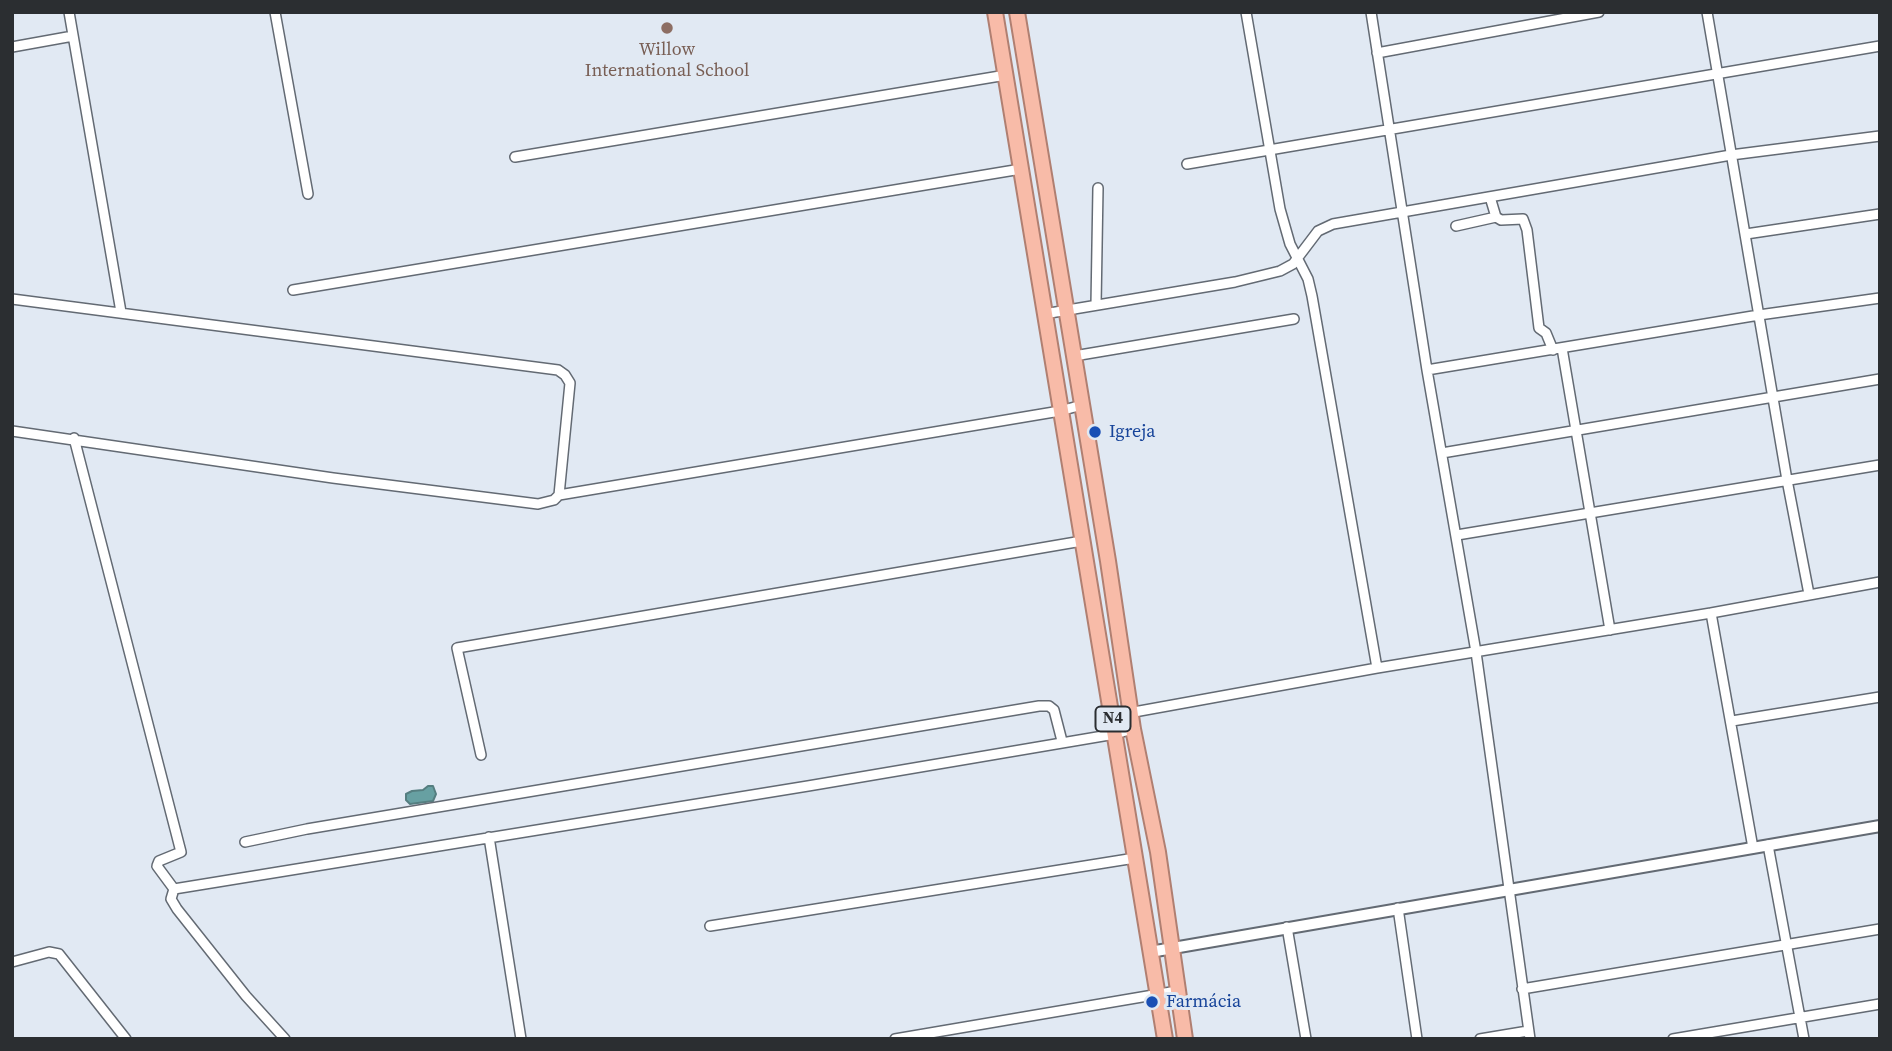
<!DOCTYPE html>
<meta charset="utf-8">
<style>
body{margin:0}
#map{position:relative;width:1892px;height:1051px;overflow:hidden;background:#e1e9f3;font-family:"Source Serif 4",serif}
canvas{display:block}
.frame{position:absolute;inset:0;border:14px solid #2b2e31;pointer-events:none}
</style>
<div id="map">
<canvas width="1892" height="1051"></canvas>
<div class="frame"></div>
</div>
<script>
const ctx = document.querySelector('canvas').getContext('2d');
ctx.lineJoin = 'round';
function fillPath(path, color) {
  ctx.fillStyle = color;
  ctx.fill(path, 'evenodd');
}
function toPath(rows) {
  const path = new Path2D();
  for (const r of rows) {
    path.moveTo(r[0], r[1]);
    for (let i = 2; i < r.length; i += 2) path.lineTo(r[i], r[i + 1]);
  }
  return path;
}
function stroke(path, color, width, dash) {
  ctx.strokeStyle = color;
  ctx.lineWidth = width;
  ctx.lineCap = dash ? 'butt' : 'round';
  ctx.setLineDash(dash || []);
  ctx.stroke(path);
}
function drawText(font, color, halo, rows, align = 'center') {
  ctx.font = font + ' "Source Serif 4",serif';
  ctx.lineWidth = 6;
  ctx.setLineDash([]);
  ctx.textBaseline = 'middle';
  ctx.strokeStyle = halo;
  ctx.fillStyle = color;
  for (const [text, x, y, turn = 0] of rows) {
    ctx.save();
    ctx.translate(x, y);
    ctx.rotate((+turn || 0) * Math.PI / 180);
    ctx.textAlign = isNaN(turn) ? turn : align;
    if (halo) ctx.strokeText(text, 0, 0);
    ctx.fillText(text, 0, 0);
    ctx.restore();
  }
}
const water = toPath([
 [428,786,433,786,436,794,433,801,410,804,406,800,406,794,412,791,423,790,428,786]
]);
fillPath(water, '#67a0a2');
stroke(water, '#557e80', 2);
const minor = toPath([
 [69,12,121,312],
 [275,12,308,194],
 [1246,12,1280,209,1290,244,1308,279,1312,296,1377,668],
 [1371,12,1427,370,1476,652,1530,1039],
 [1707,12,1787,480,1809,594],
 [12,47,73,36],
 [1377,53,1599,12],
 [515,157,1006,75],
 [1187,164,1880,46],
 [1490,197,1496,217,1501,220,1523,219,1527,230,1539,328,1546,333,1553,350],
 [1456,226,1496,217],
 [1746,234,1880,214],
 [293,290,1021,169],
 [12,299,558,370,565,375,570,383,559,495],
 [1096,305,1098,188],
 [1044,314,1235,282,1280,271,1293,264,1318,231,1333,224,1731,155,1880,136],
 [1562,348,1610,630],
 [1074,356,1294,319],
 [1427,370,1759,315,1880,298],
 [12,431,333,478,538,504,554,500,559,495,1060,411,1082,405],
 [74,438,181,852,159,861,157,866,174,889,171,899,177,909,246,996,285,1039],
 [1442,453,1880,379],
 [1457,535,1880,465],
 [1711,613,1753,848],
 [1112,716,1377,668,1711,613,1880,582],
 [1732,721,1880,697],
 [481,755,457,648,1082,541],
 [489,837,521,1039],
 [245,842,307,829,1039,706,1049,706,1054,710,1062,741],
 [1768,845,1804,1039],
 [174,889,808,786,1115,734,1133,729],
 [1398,908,1417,1039],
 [710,926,1135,858],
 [1287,927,1306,1039],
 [12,962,49,952,59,954,126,1039],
 [1522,989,1880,929],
 [895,1039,1177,991],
 [1480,1039,1528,1031],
 [1673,1039,1880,1004]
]);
const tertiary = toPath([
 [1150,952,1880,826]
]);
const trunk = toPath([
 [995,12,1165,1039],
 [1017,12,1108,561,1133,729,1158,852,1185,1039]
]);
stroke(minor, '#636a73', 12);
stroke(tertiary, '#636a73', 14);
stroke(trunk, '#b07f71', 18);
stroke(minor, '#fff', 9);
stroke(tertiary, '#fff', 10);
stroke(trunk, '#f8bba8', 14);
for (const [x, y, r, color] of [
 [667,28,7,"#8d6e63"],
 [1095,432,7,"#1a4fb4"],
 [1152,1002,7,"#1a4fb4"]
]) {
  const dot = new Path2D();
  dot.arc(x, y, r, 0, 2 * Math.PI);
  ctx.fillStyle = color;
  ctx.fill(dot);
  stroke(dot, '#e1e9f3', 2.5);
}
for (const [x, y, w] of [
 [1113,719,35]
]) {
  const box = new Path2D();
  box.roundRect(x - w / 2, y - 12.5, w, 25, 5);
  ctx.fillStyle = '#e1e9f3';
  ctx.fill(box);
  stroke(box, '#2b2e31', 2);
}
drawText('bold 16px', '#2b2e31', null, [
 ["N4",1113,719]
]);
drawText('18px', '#785e54', '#e1e9f3', [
 ["Willow",667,50],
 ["International School",667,71]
]);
drawText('18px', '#164399', '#e1e9f3', [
 ["Igreja",1109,432],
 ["Farmácia",1166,1002]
], 'left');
</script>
